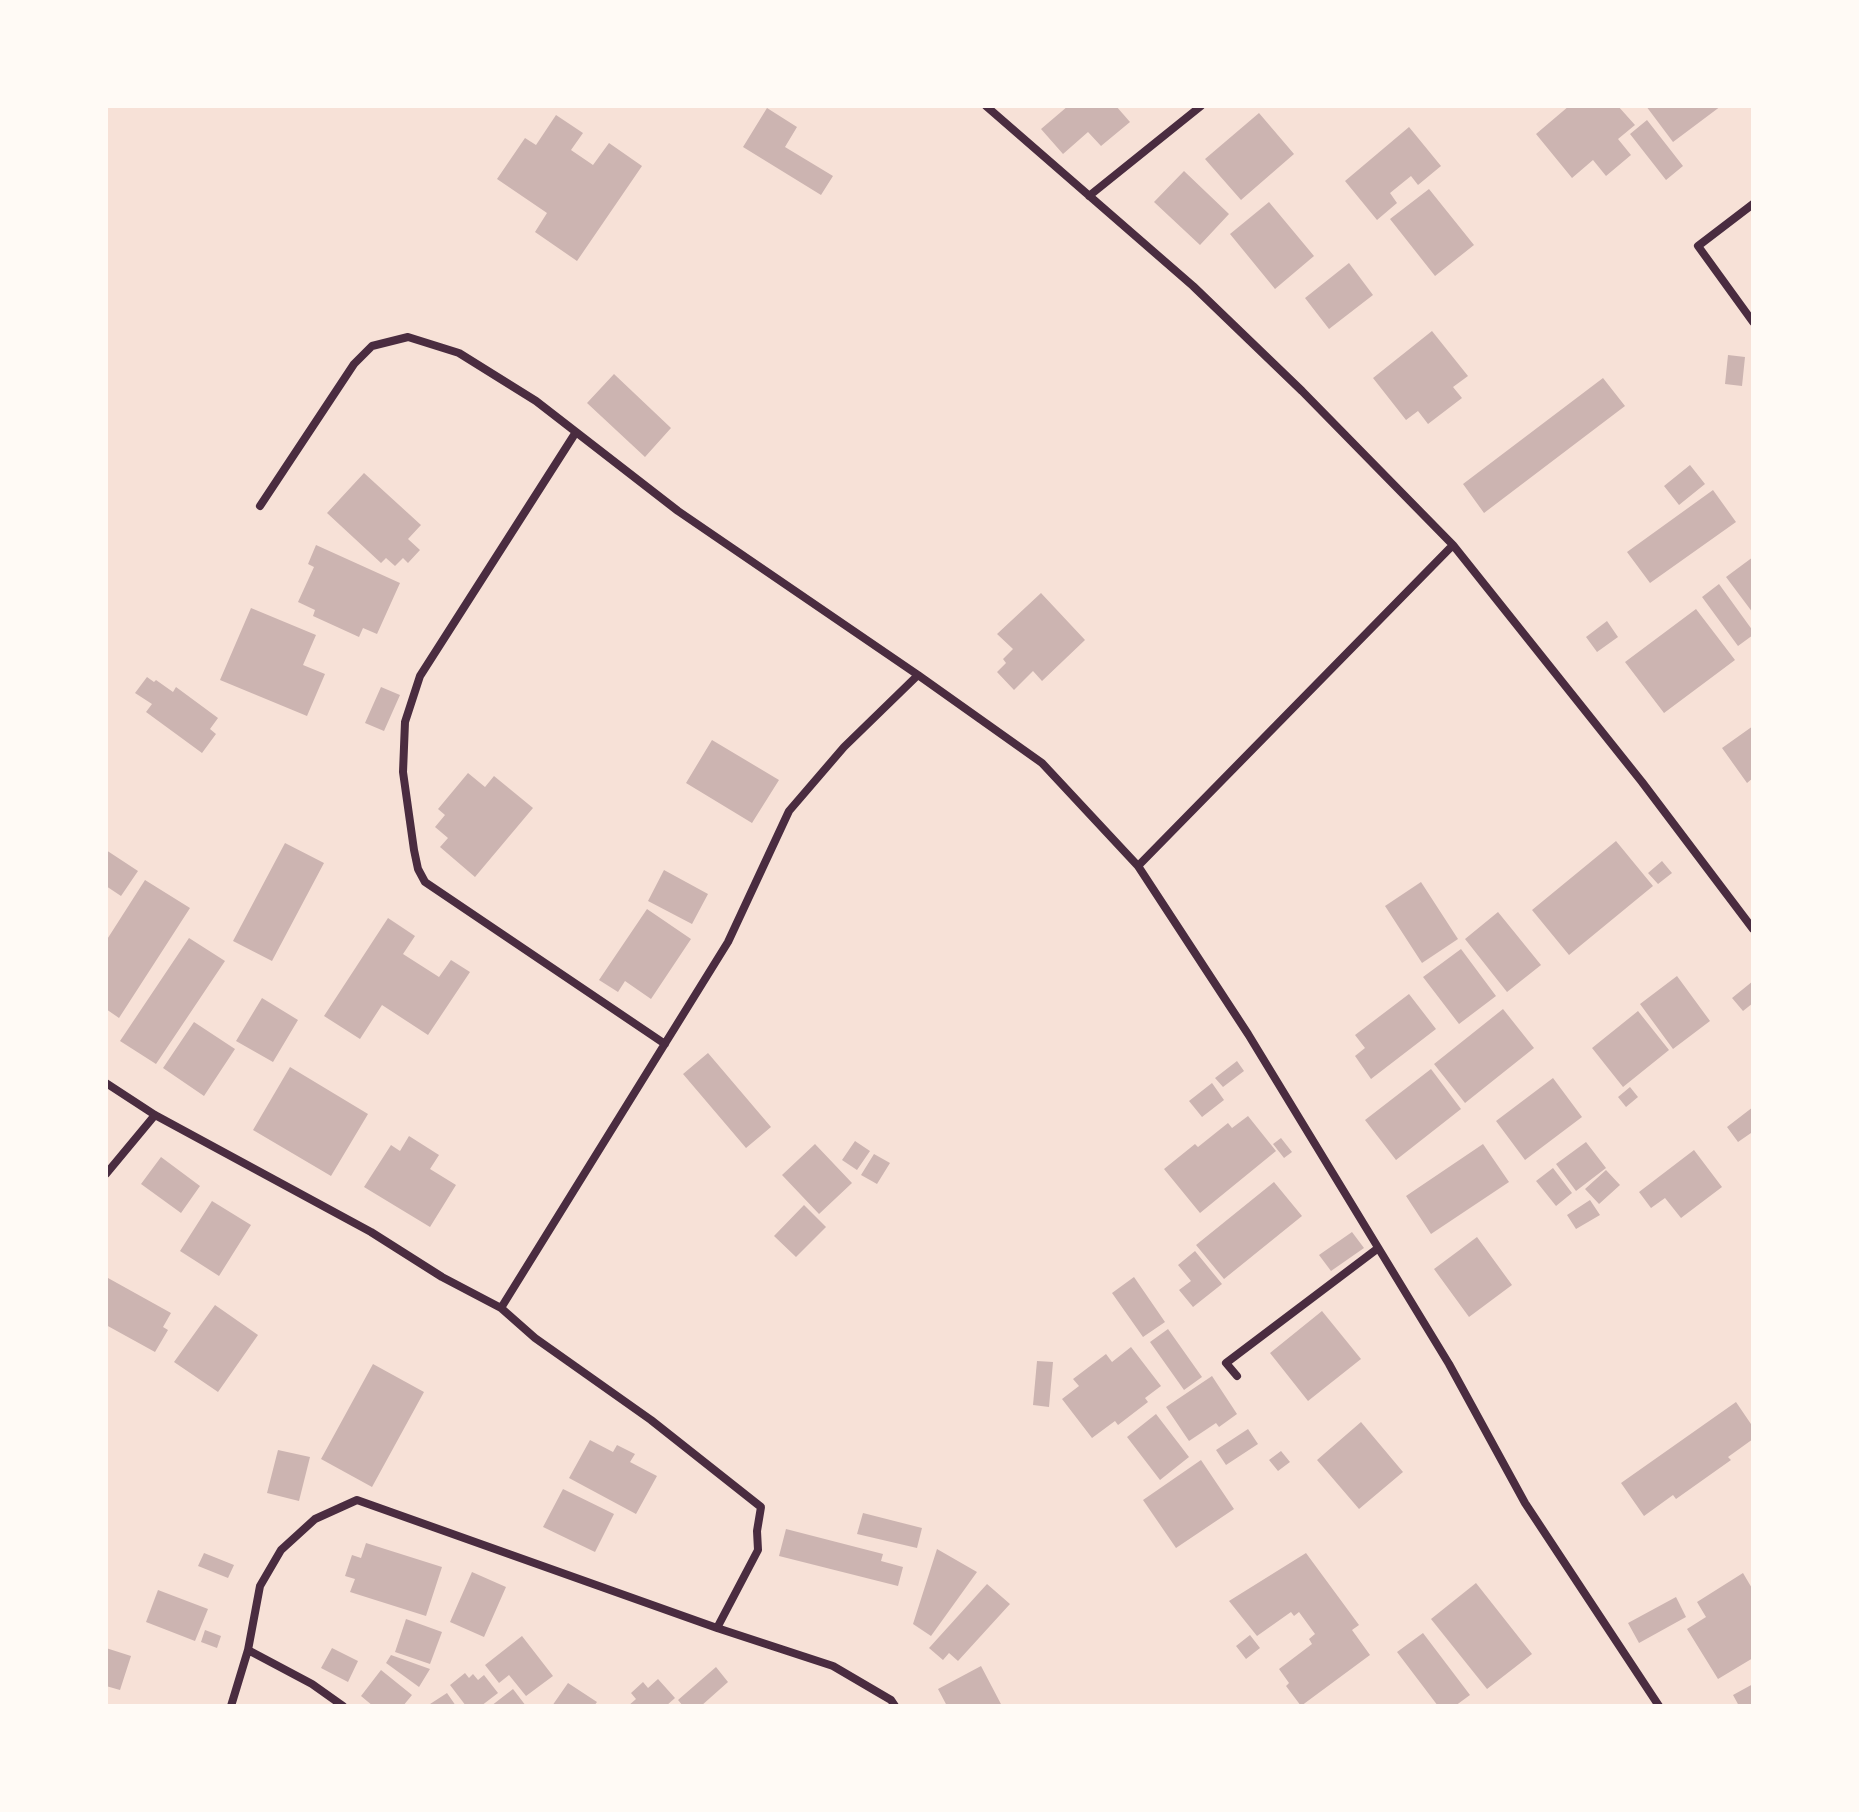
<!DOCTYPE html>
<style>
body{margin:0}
#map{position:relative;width:1859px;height:1812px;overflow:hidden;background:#f7e1d7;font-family:Jost,sans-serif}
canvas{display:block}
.frame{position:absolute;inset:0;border:108px solid #fffaf5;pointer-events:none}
</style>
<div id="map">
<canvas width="1859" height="1812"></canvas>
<div class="frame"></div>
</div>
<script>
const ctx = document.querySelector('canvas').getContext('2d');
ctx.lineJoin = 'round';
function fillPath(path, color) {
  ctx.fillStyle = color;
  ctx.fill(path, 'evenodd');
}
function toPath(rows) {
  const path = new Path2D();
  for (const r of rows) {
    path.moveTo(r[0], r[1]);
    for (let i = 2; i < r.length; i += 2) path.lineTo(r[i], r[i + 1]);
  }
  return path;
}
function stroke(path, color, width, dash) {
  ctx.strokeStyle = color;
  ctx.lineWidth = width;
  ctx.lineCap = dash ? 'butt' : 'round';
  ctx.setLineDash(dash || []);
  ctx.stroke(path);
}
fillPath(toPath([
 [1068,106,1116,106,1130,122,1101,146,1088,132,1063,154,1041,129],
 [1569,106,1618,106,1635,125,1618,139,1631,155,1606,176,1593,160,1572,178,1536,134],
 [1646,106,1721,106,1673,142],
 [767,108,797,127,785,147,833,176,821,195,743,147],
 [1259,113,1294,154,1241,200,1205,159],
 [556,115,583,133,571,150,593,165,609,143,642,166,577,261,535,232,547,213,497,179,525,138,536,145],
 [1647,120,1683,166,1666,180,1630,134],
 [1409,127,1441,166,1418,185,1411,176,1390,193,1397,203,1377,220,1345,181],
 [1184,171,1229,214,1200,245,1154,202],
 [1429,189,1474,245,1435,276,1390,219],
 [1269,202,1314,256,1275,289,1230,234],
 [1349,263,1373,295,1329,329,1305,298],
 [1432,331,1468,376,1453,387,1462,398,1428,424,1418,411,1406,420,1373,378],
 [1728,355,1745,357,1742,386,1725,384],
 [614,374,671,428,645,457,587,403],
 [1603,378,1625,406,1484,513,1463,484],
 [1690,465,1705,484,1679,505,1664,486],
 [364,473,421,525,408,539,420,550,408,563,403,558,395,566,386,558,381,563,327,513],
 [1713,490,1736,522,1650,583,1627,552],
 [316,545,400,583,377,634,363,628,359,637,313,616,315,610,298,602,314,567,308,564],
 [1753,557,1753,613,1726,577],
 [1719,584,1753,631,1753,635,1738,646,1702,597],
 [1041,593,1085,640,1042,681,1033,671,1014,690,997,672,1006,663,1003,659,1013,649,997,634],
 [251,608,316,635,303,665,325,674,307,716,220,680],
 [1696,609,1735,660,1664,713,1625,662],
 [1607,621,1618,637,1597,652,1586,637],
 [147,677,154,682,156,680,173,692,176,687,218,718,210,729,216,734,202,753,146,712,152,704,135,693],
 [381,687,400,695,384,731,365,723],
 [1753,726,1753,778,1747,783,1722,748],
 [712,740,779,780,752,823,686,783],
 [468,773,485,787,494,776,533,808,475,877,440,847,448,838,435,827,445,815,438,809],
 [1616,841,1653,886,1569,955,1532,910],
 [285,843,324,863,272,961,233,941],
 [106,850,138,871,121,896,106,886],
 [1662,861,1672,873,1658,884,1648,873],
 [664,870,708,894,692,924,648,901],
 [145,880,190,908,119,1018,106,1009,106,941],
 [1421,882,1458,939,1422,963,1385,906],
 [647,909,691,939,651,999,625,981,618,992,599,980],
 [1498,912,1541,965,1507,992,1465,939],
 [388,918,415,936,403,954,439,977,451,960,470,972,428,1035,382,1005,360,1039,324,1016],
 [189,938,225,961,156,1064,120,1041],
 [1461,949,1496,996,1459,1024,1423,977],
 [1677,976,1710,1021,1673,1049,1640,1004],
 [1753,981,1753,1003,1743,1011,1732,998],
 [1409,994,1436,1029,1371,1079,1355,1056,1365,1048,1355,1035],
 [262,998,298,1020,273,1062,236,1041],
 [1503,1009,1534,1048,1465,1103,1434,1064],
 [1638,1011,1669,1050,1623,1087,1592,1048],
 [194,1022,235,1049,204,1096,163,1068],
 [708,1053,771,1127,746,1148,683,1074],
 [1237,1061,1244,1071,1223,1087,1215,1078],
 [290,1067,368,1114,331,1176,253,1130],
 [1431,1069,1461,1109,1396,1160,1365,1120],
 [1553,1078,1582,1117,1525,1160,1496,1121],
 [1212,1083,1224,1100,1202,1117,1189,1101],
 [1630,1087,1638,1097,1626,1107,1618,1097],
 [1753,1107,1753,1135,1751,1133,1738,1142,1727,1127],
 [1248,1116,1276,1151,1200,1213,1164,1169,1195,1144,1198,1147,1228,1123,1232,1128],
 [409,1136,439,1155,430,1169,456,1185,430,1227,364,1187,391,1145,400,1151],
 [1281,1138,1292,1152,1284,1158,1273,1144],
 [855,1141,870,1151,857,1170,842,1160],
 [1586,1142,1606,1168,1576,1191,1556,1164],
 [815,1144,852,1183,819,1214,782,1175],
 [1483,1144,1509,1182,1431,1234,1406,1196],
 [1694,1150,1722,1187,1681,1218,1665,1198,1651,1208,1639,1192],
 [874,1154,890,1163,877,1184,861,1175],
 [161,1157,200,1186,181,1213,141,1184],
 [1553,1168,1572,1193,1556,1206,1536,1181],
 [1606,1170,1620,1185,1599,1204,1585,1189],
 [1274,1182,1302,1216,1224,1279,1196,1245],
 [1590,1200,1600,1215,1576,1229,1567,1215],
 [212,1201,251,1225,219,1276,180,1251],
 [804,1205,826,1227,796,1257,774,1236],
 [1352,1232,1364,1248,1331,1271,1319,1255],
 [1477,1237,1512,1285,1469,1317,1434,1269],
 [1195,1251,1222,1284,1193,1307,1179,1290,1191,1281,1178,1265],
 [1134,1277,1165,1322,1143,1337,1112,1293],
 [108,1278,171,1313,163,1327,168,1330,155,1352,106,1325,106,1282],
 [215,1305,258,1335,218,1392,174,1362],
 [1322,1311,1361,1359,1308,1401,1270,1353],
 [1168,1329,1202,1377,1184,1390,1150,1342],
 [1131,1347,1161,1386,1145,1398,1148,1402,1118,1425,1115,1421,1092,1438,1062,1399,1079,1386,1073,1379,1106,1354,1112,1362],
 [1037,1361,1053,1362,1049,1407,1033,1405],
 [373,1364,424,1392,372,1487,321,1459],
 [1212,1376,1237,1414,1219,1427,1216,1423,1189,1441,1166,1407],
 [1736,1402,1753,1427,1753,1439,1728,1457,1731,1460,1676,1499,1673,1495,1644,1516,1621,1483],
 [1156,1414,1189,1457,1160,1480,1127,1437],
 [1361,1422,1403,1472,1359,1509,1317,1460],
 [1248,1429,1258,1444,1226,1465,1216,1450],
 [590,1440,613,1452,617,1445,635,1454,630,1462,657,1476,636,1514,569,1478],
 [278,1450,310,1457,299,1501,267,1493],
 [1281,1451,1290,1462,1278,1471,1269,1460],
 [1201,1460,1234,1509,1176,1548,1143,1500],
 [563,1489,614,1514,595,1552,543,1527],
 [863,1513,922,1528,917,1548,857,1534],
 [786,1529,883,1554,881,1561,903,1567,898,1586,779,1556],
 [366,1543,442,1567,426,1616,350,1592,355,1579,345,1576,352,1555,361,1558],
 [937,1549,977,1572,931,1636,913,1624],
 [204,1553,234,1565,228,1578,198,1566],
 [1306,1553,1359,1625,1352,1630,1370,1655,1301,1706,1286,1686,1289,1683,1279,1669,1312,1644,1309,1639,1315,1634,1299,1612,1294,1616,1291,1612,1257,1636,1229,1601],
 [472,1572,506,1587,484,1637,450,1622],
 [1743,1573,1753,1590,1753,1658,1718,1679,1687,1629,1706,1617,1697,1602],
 [1476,1583,1532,1654,1487,1689,1431,1619],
 [987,1584,1010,1604,958,1661,949,1653,943,1660,929,1648],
 [158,1590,208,1609,195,1641,146,1622],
 [1676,1597,1686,1617,1639,1643,1628,1623],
 [406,1619,442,1632,430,1664,395,1652],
 [205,1630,221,1636,217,1648,201,1642],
 [1423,1633,1470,1695,1455,1706,1438,1706,1397,1652],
 [1250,1635,1260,1648,1246,1659,1236,1646],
 [522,1636,553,1676,526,1696,509,1675,499,1683,485,1665],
 [106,1648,131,1656,120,1690,106,1686],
 [332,1648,358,1661,348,1682,321,1668],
 [391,1655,430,1669,419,1687,386,1663],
 [981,1666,1002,1706,947,1706,938,1689],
 [716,1667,728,1682,701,1706,683,1706,678,1700],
 [381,1670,412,1695,403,1706,373,1706,361,1696],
 [465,1673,469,1678,473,1674,478,1680,484,1675,498,1693,481,1706,466,1706,450,1685],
 [658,1679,675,1698,666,1706,628,1706,636,1699,631,1693,643,1682,648,1688],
 [568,1683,597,1702,594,1706,552,1706],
 [1753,1684,1753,1706,1739,1706,1733,1695],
 [513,1689,526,1706,491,1706],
 [447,1693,456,1706,427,1706]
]), '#ccb4b1');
stroke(toPath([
 [986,106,1193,286,1302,391,1453,545],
 [1089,196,1201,106],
 [1753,204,1698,246,1753,322],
 [576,432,420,676,405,722,403,772,414,850,418,869,425,882,665,1044],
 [260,506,354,364,372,346,408,337,459,353,536,401,678,511,918,675],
 [1138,866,1453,545,1642,782,1753,929],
 [106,1083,155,1115,371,1232,442,1277,501,1308,535,1338,651,1420,761,1507,757,1531,758,1550,717,1628],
 [106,1174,155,1115],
 [501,1308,728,942,789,811,844,747,918,675,1042,763,1138,866,1248,1034,1449,1364,1525,1503,1659,1706],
 [1237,1376,1226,1363,1377,1249],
 [248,1650,312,1684,343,1706],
 [231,1706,248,1650,260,1586,281,1550,315,1519,357,1500,717,1628,833,1666,891,1700,895,1706]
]), '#4a2c40', 8);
</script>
